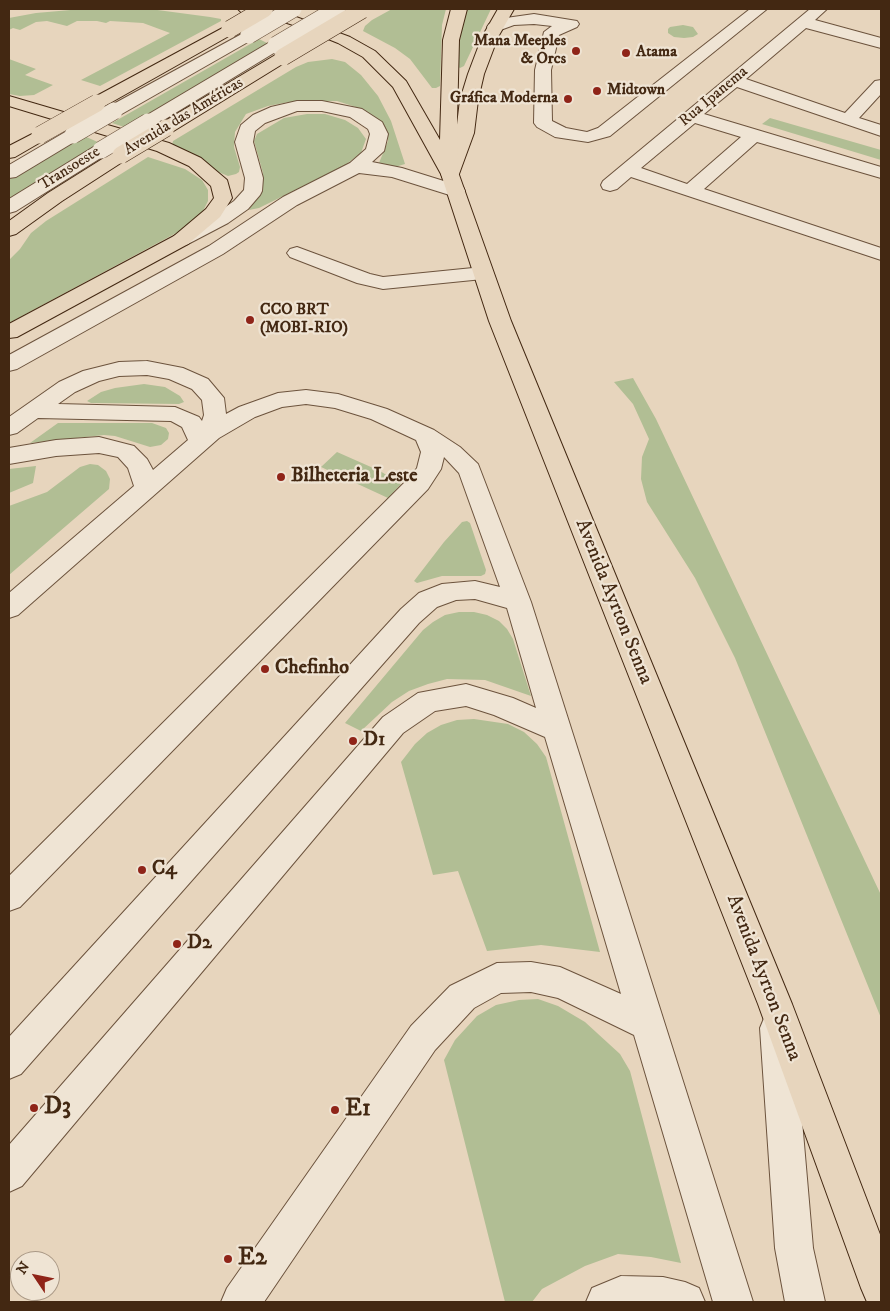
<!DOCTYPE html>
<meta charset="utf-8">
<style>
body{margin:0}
#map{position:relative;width:890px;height:1311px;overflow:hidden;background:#e7d5bd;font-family:"IM FELL DW Pica",serif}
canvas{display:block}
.frame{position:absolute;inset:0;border:10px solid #432812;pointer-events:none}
.north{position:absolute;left:10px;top:1251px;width:50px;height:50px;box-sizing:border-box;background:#efe4d4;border:1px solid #aa9986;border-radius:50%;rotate:304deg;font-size:14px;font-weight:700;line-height:20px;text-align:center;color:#432812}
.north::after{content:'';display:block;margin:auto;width:18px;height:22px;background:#8f2418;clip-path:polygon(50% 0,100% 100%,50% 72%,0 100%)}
</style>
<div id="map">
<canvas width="890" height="1311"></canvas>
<div class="frame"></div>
<div class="north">N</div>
</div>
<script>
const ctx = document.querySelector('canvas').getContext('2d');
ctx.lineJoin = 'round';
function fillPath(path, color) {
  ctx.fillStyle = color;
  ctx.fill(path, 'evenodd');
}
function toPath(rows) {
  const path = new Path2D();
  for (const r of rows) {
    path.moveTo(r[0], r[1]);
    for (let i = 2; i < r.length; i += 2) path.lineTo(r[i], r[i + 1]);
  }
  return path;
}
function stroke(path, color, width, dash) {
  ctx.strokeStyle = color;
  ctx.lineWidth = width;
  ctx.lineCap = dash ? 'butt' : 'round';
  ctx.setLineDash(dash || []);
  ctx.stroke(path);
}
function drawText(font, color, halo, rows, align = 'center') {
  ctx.font = font + ' "IM FELL DW Pica",serif';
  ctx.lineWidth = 4.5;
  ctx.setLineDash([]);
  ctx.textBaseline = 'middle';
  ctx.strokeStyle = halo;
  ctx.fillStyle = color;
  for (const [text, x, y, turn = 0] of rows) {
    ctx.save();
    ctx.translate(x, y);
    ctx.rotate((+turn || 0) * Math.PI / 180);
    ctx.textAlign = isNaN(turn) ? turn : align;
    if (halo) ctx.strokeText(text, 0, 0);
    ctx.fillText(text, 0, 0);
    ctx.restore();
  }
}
fillPath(toPath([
 [82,9,150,9,210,17,221,19,221,21,100,86,81,80,170,33,143,23,110,21,106,23,97,21,77,21,67,26,47,21,36,22,20,30,13,28,9,30,9,18,36,13],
 [392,9,446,9,442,25,440,86,436,88,432,88,410,59,395,48,363,31,365,26,372,20],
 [466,9,491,9,464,66,460,68,455,65],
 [683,25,693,27,698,34,693,37,684,38,674,37,668,33,668,29,670,27],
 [259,39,269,44,127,128,112,123],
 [9,59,36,69,25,75,53,85,34,95,20,96,9,94],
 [332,59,345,62,361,75,378,96,391,121,405,164,395,167,379,163,388,141,386,130,372,115,359,108,337,101,289,102,268,106,246,114,235,132,234,147,240,167,239,172,236,174,228,176,216,171,172,145,173,141,296,67,308,62],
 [307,114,325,114,345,120,358,128,366,139,361,153,344,166,259,208,249,210,259,193,263,173,254,141,257,134,284,118],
 [770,118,881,150,881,160,762,124],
 [82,135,102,144,9,202,9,178],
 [148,157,185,169,202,180,208,190,208,201,203,211,193,222,180,231,9,323,9,260,20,249,31,233,46,221],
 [633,378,656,419,881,895,881,1018,735,658,695,578,647,502,641,479,642,457,649,439,633,404,614,382],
 [144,384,165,387,180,396,184,402,179,404,91,403,87,401,101,392,115,388],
 [58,423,152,423,166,428,169,433,168,439,161,445,150,447,115,436,104,435,30,443],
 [337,452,380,471,401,484,388,498,321,467],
 [90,464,98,465,106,471,110,479,109,489,9,575,9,506,47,492,80,467],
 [36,466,33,483,9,493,9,469],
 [467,521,470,523,486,570,485,574,481,576,442,576,417,583,414,581,444,542,462,522],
 [459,612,474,612,487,615,499,621,507,629,513,639,531,696,485,680,447,679,428,684,409,691,392,702,361,731,345,723,423,630,433,622,445,615],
 [474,719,508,724,524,732,537,744,546,757,600,952,541,945,487,951,458,871,433,875,401,762,415,744,427,733,441,725,457,720],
 [538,999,558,1006,585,1022,620,1054,630,1071,681,1263,651,1257,618,1254,585,1266,542,1289,532,1302,505,1302,444,1060,455,1040,477,1016,496,1005,519,1000]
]), '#b1be94');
const minor = toPath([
 [750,9,767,9,610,136,588,142,555,137,537,127,534,123,535,70,544,32,552,26,534,24,514,25,495,32,489,30,487,27,489,24,506,18,534,14,577,21,579,24,577,27,559,35,551,70,552,121,566,128,587,132,598,128,750,9],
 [810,9,827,9,815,20,881,38,881,48,806,28,746,79,845,113,875,81,881,80,881,94,859,118,881,125,881,136,737,87,704,114,881,167,881,178,757,142,704,189,881,248,881,260,631,177,617,189,610,191,603,189,601,185,603,181,810,9],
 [695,123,741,137,687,184,641,168,695,123],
 [249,30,255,32,257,35,255,38,120,115,114,116,108,115,105,111,108,107,249,30],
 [276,40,282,42,284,45,282,48,154,126,148,127,142,126,139,122,142,118,270,42,276,40],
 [297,101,322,101,362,109,382,122,388,134,384,151,372,162,402,168,463,187,465,191,463,195,456,197,392,177,359,173,297,205,223,254,17,369,9,371,9,355,209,246,283,197,350,163,366,149,370,134,368,129,350,117,322,111,297,111,265,123,255,131,253,142,263,178,262,191,260,195,248,209,228,223,188,244,181,246,174,244,171,240,174,236,214,215,234,201,244,190,245,178,235,142,241,125,253,115,271,107,297,101],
 [73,130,79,131,82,135,79,139,16,177,9,178,9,165,67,131,73,130],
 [101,145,107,146,110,150,107,154,16,211,9,213,9,199,95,146,101,145],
 [297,247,370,274,383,277,483,267,490,269,493,273,490,277,483,279,383,289,357,283,290,257,287,253,290,249,297,247],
 [147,361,183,368,208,379,224,398,226,414,239,407,278,393,306,390,338,394,387,409,434,430,460,447,478,464,531,602,753,1302,713,1302,634,1035,558,998,531,992,501,993,474,1008,435,1050,264,1302,221,1302,227,1288,411,1026,450,986,497,963,531,962,560,967,621,994,545,737,494,715,466,706,435,711,403,733,22,1186,9,1192,9,1145,383,717,418,693,466,684,513,698,536,708,507,608,475,599,456,600,437,607,419,623,21,1074,9,1079,9,1037,401,609,419,593,442,584,475,581,500,587,459,473,444,457,441,469,428,489,20,907,9,911,9,876,410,477,417,468,421,452,416,440,371,419,335,408,306,404,282,407,255,417,219,438,18,615,9,618,9,593,134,486,128,468,118,457,99,453,56,456,9,464,9,448,56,440,99,437,134,446,147,459,153,470,188,440,182,427,171,421,38,418,17,433,9,435,9,417,59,382,83,371,119,362,147,361],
 [147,375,169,379,192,389,202,400,204,415,202,421,199,417,175,407,58,404,75,392,99,381,119,376,147,375],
 [777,1012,789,1016,794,1028,813,1248,825,1302,785,1302,775,1248,760,1028,765,1016,777,1012],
 [621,1276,663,1277,685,1282,699,1288,705,1302,586,1302,592,1288,621,1276]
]);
const major = toPath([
 [498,9,514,9,498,37,484,74,478,100,474,133,459,174,457,178,450,180,443,178,441,174,456,133,460,100,468,74,482,37,498,9]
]);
const highway = toPath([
 [238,9,271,9,280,11,350,37,375,51,406,81,440,140,443,40,451,9,467,9,459,40,457,119,458,172,511,321,792,1004,881,1237,881,1302,867,1302,861,1288,758,1004,489,321,441,174,393,87,363,57,338,43,296,26,272,18,241,12,238,9],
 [230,24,236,26,238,29,236,32,103,107,97,108,91,107,88,103,91,99,230,24],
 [283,52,289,54,291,57,289,60,172,132,166,133,160,132,157,128,160,124,277,54,283,52],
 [9,96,169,143,201,158,227,180,232,198,220,217,188,244,17,337,9,338,9,324,174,236,206,209,214,198,211,186,189,166,157,151,9,106,9,96],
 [40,130,46,131,49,135,46,139,15,157,9,158,9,146,40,130],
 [121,150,127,151,130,155,127,159,62,201,16,234,9,236,9,221,48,193,115,151,121,150]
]);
stroke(minor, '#6c533d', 2);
stroke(major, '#432812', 2);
stroke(highway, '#432812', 2);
fillPath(minor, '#efe4d4');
fillPath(major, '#e7d5bd');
fillPath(highway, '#e7d5bd');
const minorBridge = toPath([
 [249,35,293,9],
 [276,45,337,9],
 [73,135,114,111],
 [101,150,148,122]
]);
const highwayBridge = toPath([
 [230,29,264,9],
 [283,57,362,10],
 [40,135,97,103],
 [121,155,166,128]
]);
stroke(minorBridge, '#6c533d', 18, []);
stroke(highwayBridge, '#432812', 18, []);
stroke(minorBridge, '#efe4d4', 17);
stroke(highwayBridge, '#e7d5bd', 17);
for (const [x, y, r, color] of [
 [576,51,5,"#8f2418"],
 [626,53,5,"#8f2418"],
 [597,91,5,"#8f2418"],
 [568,99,5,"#8f2418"],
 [250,320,5,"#8f2418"],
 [281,477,5,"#8f2418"],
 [265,669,5,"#8f2418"],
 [353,741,5,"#8f2418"],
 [142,870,5,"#8f2418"],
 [177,944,5,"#8f2418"],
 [34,1108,5,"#8f2418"],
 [335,1110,5,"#8f2418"],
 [228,1259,5,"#8f2418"]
]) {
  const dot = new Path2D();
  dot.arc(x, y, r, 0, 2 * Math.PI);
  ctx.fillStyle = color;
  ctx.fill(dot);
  stroke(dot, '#efe4d4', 2);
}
drawText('bold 16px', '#432812', '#efe4d4', [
 ["Mana Meeples",566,42,"right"],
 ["& Orcs",566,60,"right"],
 ["Atama",636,53],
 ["Midtown",607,91],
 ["Gráfica Moderna",558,99,"right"],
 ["CCO BRT",260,311],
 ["(MOBI-RIO)",260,329]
], 'left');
drawText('16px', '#432812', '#efe4d4', [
 ["Rua Ipanema",714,97,-40],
 ["Avenida das Américas",184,117,-31],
 ["Transoeste",70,169,-32]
]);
drawText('bold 20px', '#432812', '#efe4d4', [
 ["Bilheteria Leste",291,477],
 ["Chefinho",275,669],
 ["D1",363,741],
 ["C4",152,870],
 ["D2",187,944]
], 'left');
drawText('20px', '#432812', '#efe4d4', [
 ["Avenida Ayrton Senna",613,602,68],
 ["Avenida Ayrton Senna",763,978,69]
]);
drawText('bold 24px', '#432812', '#efe4d4', [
 ["D3",44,1108],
 ["E1",345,1110],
 ["E2",238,1259]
], 'left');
</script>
